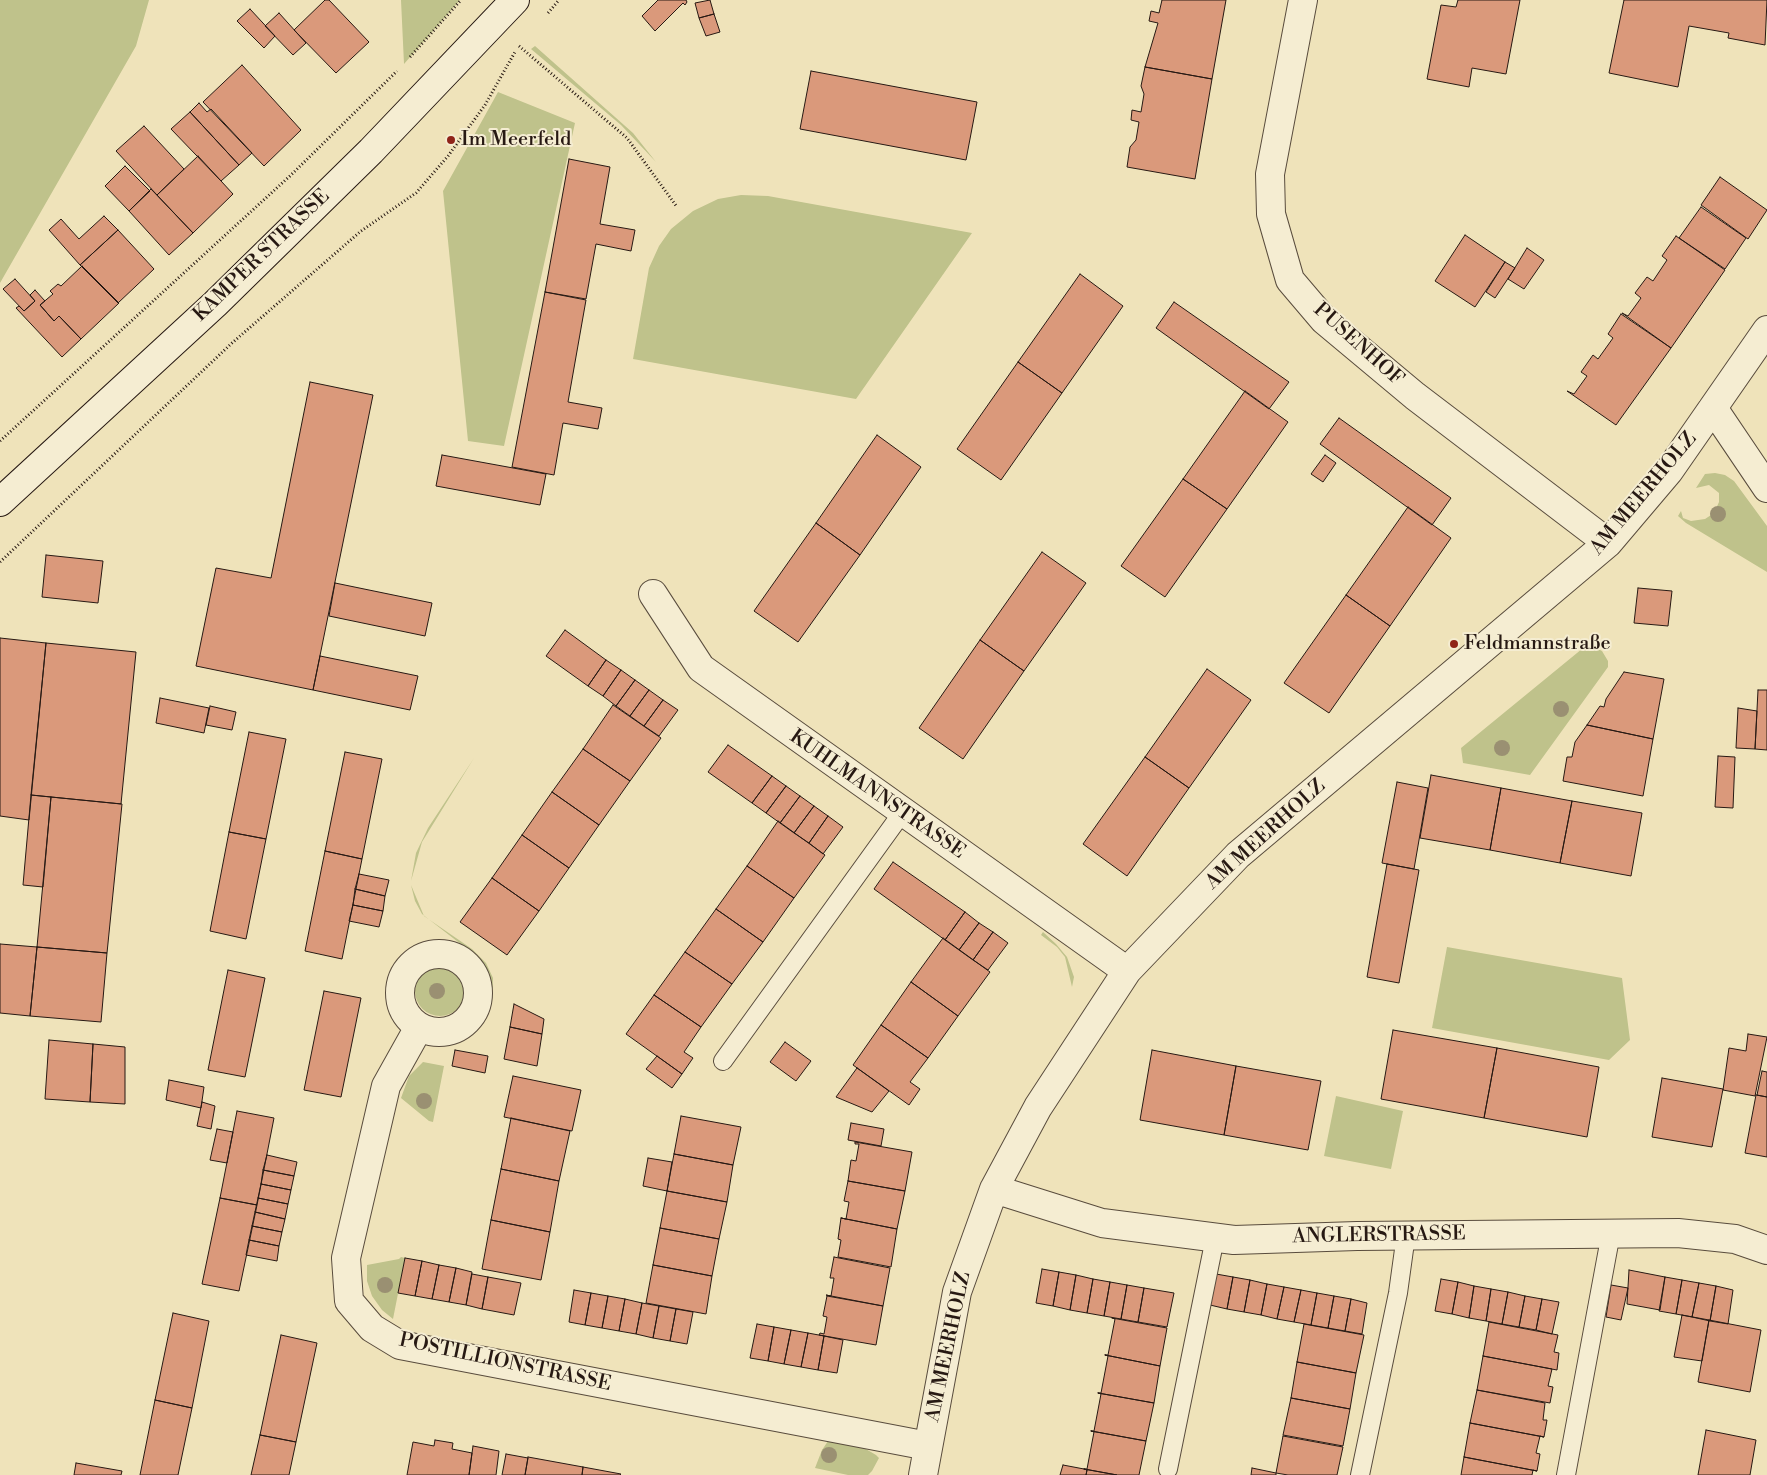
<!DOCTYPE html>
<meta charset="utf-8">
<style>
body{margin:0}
canvas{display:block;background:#efe3ba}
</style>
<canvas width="1767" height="1475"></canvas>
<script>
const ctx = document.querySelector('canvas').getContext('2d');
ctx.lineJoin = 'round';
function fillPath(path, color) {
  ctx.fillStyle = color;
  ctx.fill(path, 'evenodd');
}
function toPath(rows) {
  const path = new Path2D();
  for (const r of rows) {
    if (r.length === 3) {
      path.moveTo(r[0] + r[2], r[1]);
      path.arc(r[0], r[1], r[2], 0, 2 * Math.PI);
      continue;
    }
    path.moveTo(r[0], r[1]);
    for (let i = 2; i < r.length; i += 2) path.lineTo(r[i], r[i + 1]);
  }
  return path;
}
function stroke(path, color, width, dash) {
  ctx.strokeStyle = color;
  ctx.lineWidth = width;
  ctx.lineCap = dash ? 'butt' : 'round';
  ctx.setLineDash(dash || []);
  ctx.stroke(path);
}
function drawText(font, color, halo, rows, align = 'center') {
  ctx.font = font + ' "Libre Bodoni",serif';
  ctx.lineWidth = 4;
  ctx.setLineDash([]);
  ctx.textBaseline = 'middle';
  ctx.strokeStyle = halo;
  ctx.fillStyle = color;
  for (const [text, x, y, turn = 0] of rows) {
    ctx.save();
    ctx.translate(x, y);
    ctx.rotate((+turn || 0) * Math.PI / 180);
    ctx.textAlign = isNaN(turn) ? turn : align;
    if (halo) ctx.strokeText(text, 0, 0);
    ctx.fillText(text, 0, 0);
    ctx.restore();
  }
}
fillPath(toPath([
 [0,0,149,0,136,46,0,283],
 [401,0,460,0,404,64],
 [535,46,633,133,656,162,621,125,531,49],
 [498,92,575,123,504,446,468,441,443,191],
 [741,195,768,196,972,233,856,399,633,359,649,268,659,246,671,229,693,211,718,199],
 [1715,473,1725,475,1734,481,1767,526,1767,572,1686,523,1678,516,1681,511,1683,518,1691,521,1705,519,1714,513,1719,502,1719,493,1709,485,1696,488,1705,474],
 [1588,644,1602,651,1608,661,1608,667,1530,775,1463,763,1461,748],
 [474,758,422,842,411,881,416,853,428,828],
 [411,885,424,916,472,949,486,963,493,978,492,1004,489,1003,491,991,488,976,481,963,471,952,422,914,415,901],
 [1043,932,1056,944,1067,957,1074,977,1072,987,1065,957,1057,947,1041,935],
 [1447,947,1622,978,1630,1040,1609,1060,1432,1028],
 [440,991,25],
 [423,1062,444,1066,433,1122,429,1121,401,1098,409,1076],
 [1336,1096,1403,1111,1391,1169,1324,1156],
 [401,1257,405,1258,393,1319,382,1310,372,1296,367,1281,367,1265,399,1259],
 [830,1438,859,1445,876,1455,879,1458,872,1471,868,1475,848,1475,815,1468,822,1450]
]), '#bfc28b');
const building = toPath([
 [325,0,329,0,369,42,336,73,294,30,325,0],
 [658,0,686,0,687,2,685,5,683,3,655,31,642,16,658,0],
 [710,0,714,14,699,18,695,3,710,0],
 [1162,0,1226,0,1212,79,1145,67,1158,23,1149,21,1151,11,1159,13,1162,0],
 [1458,0,1520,0,1506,74,1472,68,1469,87,1427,79,1441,5,1456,7,1458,0],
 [1624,0,1767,0,1765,45,1728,38,1729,33,1689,26,1678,87,1609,73,1624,0],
 [250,9,275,36,264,48,237,21,250,9],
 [279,13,306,43,293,55,265,26,279,13],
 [714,14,720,32,706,36,699,18,714,14],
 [242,65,301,130,264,166,203,102,242,65],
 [1145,67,1212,79,1195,179,1127,167,1130,147,1136,140,1139,122,1131,120,1132,110,1141,112,1144,94,1141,86,1145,67],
 [811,71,977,102,966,160,800,129,811,71],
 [199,103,207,112,211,109,252,153,239,165,190,112,199,103],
 [190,112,239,165,221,181,171,129,190,112],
 [144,126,184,169,157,195,116,151,144,126],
 [198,156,233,194,193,233,157,195,198,156],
 [569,159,610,167,600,224,635,230,631,251,596,244,586,299,545,292,569,159],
 [125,166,150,191,129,211,105,186,125,166],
 [1720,177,1767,210,1748,239,1701,205,1720,177],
 [151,189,193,233,169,255,129,211,151,189],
 [1701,207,1746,238,1725,269,1679,238,1701,207],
 [104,216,118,230,80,265,49,230,61,219,79,239,104,216],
 [118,230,154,269,118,303,80,265,118,230],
 [1465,235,1505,262,1475,307,1435,281,1465,235],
 [1676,236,1725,270,1671,348,1622,313,1628,316,1641,298,1635,293,1647,277,1653,281,1667,260,1662,256,1676,236],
 [1527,248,1544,260,1524,289,1508,279,1527,248],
 [1505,262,1515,268,1495,298,1486,292,1505,262],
 [82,266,119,303,81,339,59,316,54,321,40,305,53,294,50,291,58,284,61,286,82,266],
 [1080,274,1123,306,1062,393,1018,362,1080,274],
 [15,279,35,301,24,311,3,289,15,279],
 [35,290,45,301,40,305,54,321,59,316,81,339,62,357,16,308,19,306,24,311,35,301,30,295,35,290],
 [545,292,586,300,568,402,602,408,598,429,563,423,554,475,512,467,545,292],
 [1174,302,1289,382,1269,409,1156,328,1174,302],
 [1621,314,1671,348,1616,425,1567,391,1574,394,1587,376,1581,372,1593,355,1598,359,1613,338,1608,334,1621,314],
 [1018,362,1062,393,1001,480,957,449,1018,362],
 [310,382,373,395,313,690,196,666,216,568,271,578,310,382],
 [1245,391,1288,422,1227,509,1183,479,1245,391],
 [1339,418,1451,498,1432,525,1320,444,1339,418],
 [877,435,921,467,860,555,816,523,877,435],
 [442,455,546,474,540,505,436,486,442,455],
 [1325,455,1336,463,1323,482,1311,474,1325,455],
 [1183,479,1227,509,1165,597,1121,566,1183,479],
 [1408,507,1451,538,1390,626,1346,595,1408,507],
 [816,523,860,555,798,642,754,611,816,523],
 [1042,552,1086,583,1024,671,980,640,1042,552],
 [46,555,103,561,98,603,42,597,46,555],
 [335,583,432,603,425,636,329,616,335,583],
 [1638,588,1672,591,1668,626,1634,623,1638,588],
 [1346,595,1390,626,1329,713,1284,683,1346,595],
 [565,630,606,660,588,686,546,656,565,630],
 [0,638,46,643,29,820,0,816,0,638],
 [980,640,1024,671,963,759,919,728,980,640],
 [46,643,136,652,121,804,31,795,46,643],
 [320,656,418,676,410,710,313,690,320,656],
 [606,660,621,670,603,696,588,686,606,660],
 [1207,669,1251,700,1189,788,1145,757,1207,669],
 [621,670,635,680,616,706,603,696,621,670],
 [1624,672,1664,679,1653,739,1587,725,1600,706,1604,707,1606,699,1624,672],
 [635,680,649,690,630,716,616,706,635,680],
 [649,690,663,700,644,726,630,716,649,690],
 [1758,690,1767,690,1767,750,1755,749,1758,690],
 [160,698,209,708,204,733,156,723,160,698],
 [663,700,678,710,659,736,644,726,663,700],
 [613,705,661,738,630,781,583,749,613,705],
 [210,706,236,712,232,730,206,725,210,706],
 [1738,708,1757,711,1755,749,1736,748,1738,708],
 [1587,725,1653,739,1643,796,1563,781,1567,757,1572,757,1575,742,1587,725],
 [249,732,286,739,266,839,229,832,249,732],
 [728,745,772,776,752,803,708,772,728,745],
 [583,749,630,781,599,825,552,792,583,749],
 [345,752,382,759,362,859,325,851,345,752],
 [1718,756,1735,757,1733,808,1715,807,1718,756],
 [1145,757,1189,788,1127,876,1083,844,1145,757],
 [1431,775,1501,788,1490,850,1420,838,1431,775],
 [772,776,786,786,766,813,752,803,772,776],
 [1397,782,1428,788,1414,869,1382,863,1397,782],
 [786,786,800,796,780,823,766,813,786,786],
 [1501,788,1572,801,1560,863,1490,850,1501,788],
 [552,792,599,825,569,868,522,835,552,792],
 [31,795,51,797,43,887,23,885,31,795],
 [800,796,814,806,794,833,780,823,800,796],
 [51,797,122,804,107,953,37,947,51,797],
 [1572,801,1642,813,1631,876,1560,863,1572,801],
 [814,806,828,816,809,843,794,833,814,806],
 [828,816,843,827,823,854,809,843,828,816],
 [778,821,825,855,794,898,747,866,778,821],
 [229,832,266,839,246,939,210,931,229,832],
 [522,835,569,868,539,911,492,878,522,835],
 [325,851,362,859,342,959,305,951,325,851],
 [893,862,965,912,945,940,874,889,893,862],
 [1387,864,1419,870,1399,983,1367,977,1387,864],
 [747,866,794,898,763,942,716,909,747,866],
 [359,874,389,880,385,896,355,889,359,874],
 [492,878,539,911,507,955,460,922,492,878],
 [355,889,385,896,383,911,353,905,355,889],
 [353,905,383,911,379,927,349,921,353,905],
 [716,909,763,942,732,984,685,952,716,909],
 [965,912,979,923,959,950,945,940,965,912],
 [979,923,993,932,973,960,959,950,979,923],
 [993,932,1008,943,988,970,973,960,993,932],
 [943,938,990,972,958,1016,911,982,943,938],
 [0,944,37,947,30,1016,0,1013,0,944],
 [37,947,107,953,101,1022,30,1016,37,947],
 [685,952,732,984,701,1027,654,995,685,952],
 [228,970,265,978,245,1077,208,1070,228,970],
 [911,982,958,1016,928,1058,881,1025,911,982],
 [324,991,361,998,341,1097,304,1090,324,991],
 [654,995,701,1027,684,1052,693,1058,682,1074,626,1034,654,995],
 [514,1004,544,1019,542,1034,510,1027,514,1004],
 [881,1025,928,1058,910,1082,920,1089,909,1105,853,1065,881,1025],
 [510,1027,542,1034,537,1066,504,1059,510,1027],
 [1393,1030,1497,1048,1484,1118,1381,1099,1393,1030],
 [1748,1034,1767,1037,1755,1096,1723,1090,1729,1048,1746,1051,1748,1034],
 [49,1040,93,1044,90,1102,45,1099,49,1040],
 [785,1042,811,1061,796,1081,770,1062,785,1042],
 [93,1044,125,1047,125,1104,90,1102,93,1044],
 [1497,1048,1599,1067,1587,1137,1484,1118,1497,1048],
 [455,1050,488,1056,485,1073,452,1066,455,1050],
 [1152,1050,1236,1066,1224,1135,1140,1120,1152,1050],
 [657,1056,682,1074,672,1088,646,1069,657,1056],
 [1236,1066,1321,1081,1308,1150,1224,1135,1236,1066],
 [857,1068,889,1091,872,1112,836,1097,857,1068],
 [1762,1071,1767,1072,1767,1097,1757,1095,1762,1071],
 [513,1076,581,1090,572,1131,504,1117,513,1076],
 [1662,1078,1723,1089,1712,1147,1652,1137,1662,1078],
 [169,1080,204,1087,201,1108,166,1100,169,1080],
 [1756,1095,1767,1097,1767,1157,1745,1153,1756,1095],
 [202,1102,215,1106,211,1129,197,1126,202,1102],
 [237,1111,274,1118,257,1205,220,1198,237,1111],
 [681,1116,741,1127,733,1165,674,1154,681,1116],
 [511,1118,570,1131,559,1181,501,1169,511,1118],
 [851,1123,884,1129,881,1146,848,1140,851,1123],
 [217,1129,233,1132,227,1163,210,1160,217,1129],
 [855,1142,912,1152,905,1191,848,1181,851,1160,856,1161,859,1144,855,1144,855,1142],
 [674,1154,733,1165,727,1202,667,1191,674,1154],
 [267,1155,297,1162,294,1176,263,1170,267,1155],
 [648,1158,672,1162,667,1191,643,1186,648,1158],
 [501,1169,559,1181,550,1232,491,1220,501,1169],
 [263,1170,294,1176,291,1190,261,1184,263,1170],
 [848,1181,905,1191,897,1229,841,1218,846,1219,849,1202,844,1201,848,1181],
 [261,1184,291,1190,288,1204,258,1198,261,1184],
 [667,1191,727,1202,719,1239,660,1228,667,1191],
 [220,1198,257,1205,239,1291,202,1284,220,1198],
 [258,1198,288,1204,285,1219,255,1212,258,1198],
 [255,1212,285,1219,282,1232,252,1226,255,1212],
 [841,1218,897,1229,891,1267,838,1257,841,1240,838,1239,841,1218],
 [491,1220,550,1232,541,1280,482,1269,491,1220],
 [252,1226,282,1232,279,1246,249,1240,252,1226],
 [660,1228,719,1239,712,1276,653,1265,660,1228],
 [249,1240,279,1246,277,1261,246,1255,249,1240],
 [834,1257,890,1268,883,1306,826,1295,831,1296,834,1278,830,1278,834,1257],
 [405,1258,422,1261,415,1296,398,1293,405,1258],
 [422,1261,439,1265,432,1299,415,1296,422,1261],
 [439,1265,456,1268,449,1302,432,1299,439,1265],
 [653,1265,712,1276,706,1314,646,1303,653,1265],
 [456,1268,472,1272,466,1305,449,1302,456,1268],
 [1042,1269,1059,1272,1053,1306,1036,1303,1042,1269],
 [1629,1270,1665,1277,1660,1310,1627,1304,1629,1270],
 [1059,1272,1076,1275,1070,1310,1053,1306,1059,1272],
 [472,1274,488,1277,482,1309,466,1305,472,1274],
 [1216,1274,1233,1277,1227,1309,1210,1305,1216,1274],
 [1076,1275,1093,1279,1087,1313,1070,1310,1076,1275],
 [488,1277,521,1283,514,1315,482,1309,488,1277],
 [1233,1277,1250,1280,1244,1312,1227,1309,1233,1277],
 [1665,1277,1682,1280,1676,1314,1659,1311,1665,1277],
 [1093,1279,1110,1282,1104,1316,1087,1313,1093,1279],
 [1441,1279,1458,1282,1452,1314,1435,1311,1441,1279],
 [1250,1280,1267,1284,1261,1315,1244,1312,1250,1280],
 [1682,1280,1699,1283,1692,1317,1676,1314,1682,1280],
 [1110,1282,1127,1285,1121,1319,1104,1316,1110,1282],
 [1458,1282,1474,1286,1469,1318,1452,1314,1458,1282],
 [1699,1283,1716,1286,1710,1321,1692,1317,1699,1283],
 [1267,1284,1284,1287,1277,1319,1261,1315,1267,1284],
 [1127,1285,1144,1288,1138,1322,1121,1319,1127,1285],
 [1611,1285,1628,1288,1621,1320,1606,1317,1611,1285],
 [1474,1286,1491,1289,1486,1321,1469,1318,1474,1286],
 [1716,1286,1733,1290,1728,1324,1710,1321,1716,1286],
 [1284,1287,1301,1290,1294,1322,1277,1319,1284,1287],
 [1144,1288,1174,1293,1167,1327,1138,1322,1144,1288],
 [1491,1289,1508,1292,1502,1324,1486,1321,1491,1289],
 [574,1290,591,1293,585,1325,569,1322,574,1290],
 [1301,1290,1317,1293,1311,1325,1294,1322,1301,1290],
 [1508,1292,1525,1296,1519,1327,1502,1324,1508,1292],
 [591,1293,608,1296,602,1328,585,1325,591,1293],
 [1317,1293,1334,1296,1328,1328,1311,1325,1317,1293],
 [608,1296,625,1299,619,1331,602,1328,608,1296],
 [827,1296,883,1306,876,1345,819,1335,820,1333,824,1334,827,1317,823,1316,827,1296],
 [1334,1296,1351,1299,1345,1331,1328,1328,1334,1296],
 [1525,1296,1542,1299,1536,1330,1519,1327,1525,1296],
 [625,1299,642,1303,636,1334,619,1331,625,1299],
 [1351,1299,1367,1303,1362,1334,1345,1331,1351,1299],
 [1542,1299,1559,1302,1552,1334,1536,1330,1542,1299],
 [642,1303,659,1306,653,1338,636,1334,642,1303],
 [659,1306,676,1309,670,1341,653,1338,659,1306],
 [676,1309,693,1312,687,1344,670,1341,676,1309],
 [173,1313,209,1321,192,1408,155,1400,173,1313],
 [1682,1315,1709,1320,1702,1361,1674,1357,1682,1315],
 [1112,1318,1167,1328,1160,1366,1105,1355,1108,1355,1115,1319,1112,1318],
 [1709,1320,1761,1330,1750,1392,1698,1382,1709,1320],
 [1489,1322,1558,1335,1554,1352,1559,1353,1557,1370,1483,1356,1489,1322],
 [757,1324,774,1327,768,1361,750,1358,757,1324],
 [1304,1324,1364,1335,1356,1373,1297,1362,1304,1324],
 [774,1327,791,1330,784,1364,768,1361,774,1327],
 [791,1330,808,1333,801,1367,784,1364,791,1330],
 [808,1333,824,1336,818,1370,801,1367,808,1333],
 [281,1335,317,1343,296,1442,260,1435,281,1335],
 [824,1336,843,1340,837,1373,818,1370,824,1336],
 [1105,1355,1160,1366,1154,1403,1098,1393,1101,1393,1108,1356,1105,1355],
 [1483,1356,1552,1369,1548,1386,1553,1387,1550,1403,1477,1390,1483,1356],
 [1297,1362,1356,1373,1350,1409,1291,1398,1297,1362],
 [1477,1390,1545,1403,1543,1420,1547,1420,1544,1437,1470,1423,1477,1390],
 [1098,1393,1154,1403,1146,1441,1091,1431,1094,1431,1101,1394,1098,1393],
 [1291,1398,1350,1409,1343,1446,1283,1435,1291,1398],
 [155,1400,192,1408,178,1475,140,1475,155,1400],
 [1470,1423,1544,1437,1540,1436,1536,1453,1540,1454,1537,1471,1464,1457,1470,1423],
 [1706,1430,1756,1440,1750,1475,1698,1475,1706,1430],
 [1091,1431,1146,1441,1139,1475,1117,1475,1084,1469,1087,1469,1094,1432,1091,1431],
 [260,1435,296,1442,289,1475,251,1475,260,1435],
 [1283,1436,1343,1447,1337,1475,1288,1475,1276,1473,1283,1436],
 [435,1440,453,1443,452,1449,472,1453,469,1475,407,1475,413,1442,434,1446,435,1440],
 [473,1446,499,1451,496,1475,469,1475,473,1446],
 [506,1454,528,1458,525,1475,502,1475,506,1454],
 [528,1457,583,1467,582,1475,525,1475,528,1457],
 [1464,1457,1537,1471,1533,1470,1532,1475,1461,1475,1464,1457],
 [76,1463,122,1471,121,1475,74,1475,76,1463],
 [1063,1465,1084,1469,1087,1470,1086,1475,1060,1475,1063,1465],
 [583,1467,621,1474,620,1475,582,1475,583,1467],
 [1252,1468,1276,1473,1276,1475,1251,1475,1252,1468],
 [1084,1469,1117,1475,1086,1475,1087,1470,1084,1469]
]);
fillPath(building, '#da997b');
stroke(building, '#271913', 1);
const service = toPath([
 [723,1061,902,813],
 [1168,1469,1215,1238],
 [1360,1475,1398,1293,1406,1235],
 [1566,1475,1611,1233]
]);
const minor = toPath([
 [1303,0,1270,174,1271,214,1290,280,1324,320,1415,396,1608,543],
 [1713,408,1767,488],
 [653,594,701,668,1127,971],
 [439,993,39],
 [419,1027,386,1086,346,1258,349,1301,372,1328,400,1345,928,1446],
 [994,1189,1102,1223,1234,1240,1357,1236,1678,1233,1735,1239,1767,1250],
 [923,1475,957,1292,994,1189,1038,1107,1127,971,1238,855,1608,543,1669,471,1767,330]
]);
const secondary = toPath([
 [0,502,215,304,371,151,515,0]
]);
stroke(service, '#594c3d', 20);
stroke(minor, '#594c3d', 30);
stroke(secondary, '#271913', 30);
stroke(toPath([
 [548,13,559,0],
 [519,46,627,138,677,207],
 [410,57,461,0],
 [0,441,291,175,397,71],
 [0,562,232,343,361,231,416,193,448,156,485,105,515,52]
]), '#271913', 3, [1, 2.5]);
stroke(service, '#f5edd2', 18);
stroke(minor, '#f5edd2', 28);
stroke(secondary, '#f5edd2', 28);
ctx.fillStyle = '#9a9072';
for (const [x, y] of [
 [1718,514],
 [1561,709],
 [1502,748],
 [437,991],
 [424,1101],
 [385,1285],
 [829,1455]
]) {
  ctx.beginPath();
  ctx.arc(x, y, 8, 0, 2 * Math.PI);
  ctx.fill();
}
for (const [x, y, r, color] of [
 [451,140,5,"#8f2418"],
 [1454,644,5,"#8f2418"]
]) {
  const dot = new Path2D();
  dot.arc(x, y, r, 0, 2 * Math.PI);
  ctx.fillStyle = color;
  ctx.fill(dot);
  stroke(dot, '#f5edd2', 2);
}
drawText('20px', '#271913', '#f5edd2', [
 ["Im Meerfeld",461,140],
 ["Feldmannstraße",1464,644]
], 'left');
drawText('20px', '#271913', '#f5edd2', [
 ["KAMPER STRASSE",262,256,-44],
 ["PUSENHOF",1358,345,42],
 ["AM MEERHOLZ",1644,494,-50],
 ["KUHLMANNSTRASSE",877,795,35],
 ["AM MEERHOLZ",1266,835,-42],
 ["ANGLERSTRASSE",1379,1236,-1],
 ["AM MEERHOLZ",949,1347,-78],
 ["POSTILLIONSTRASSE",505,1363,12]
]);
</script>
